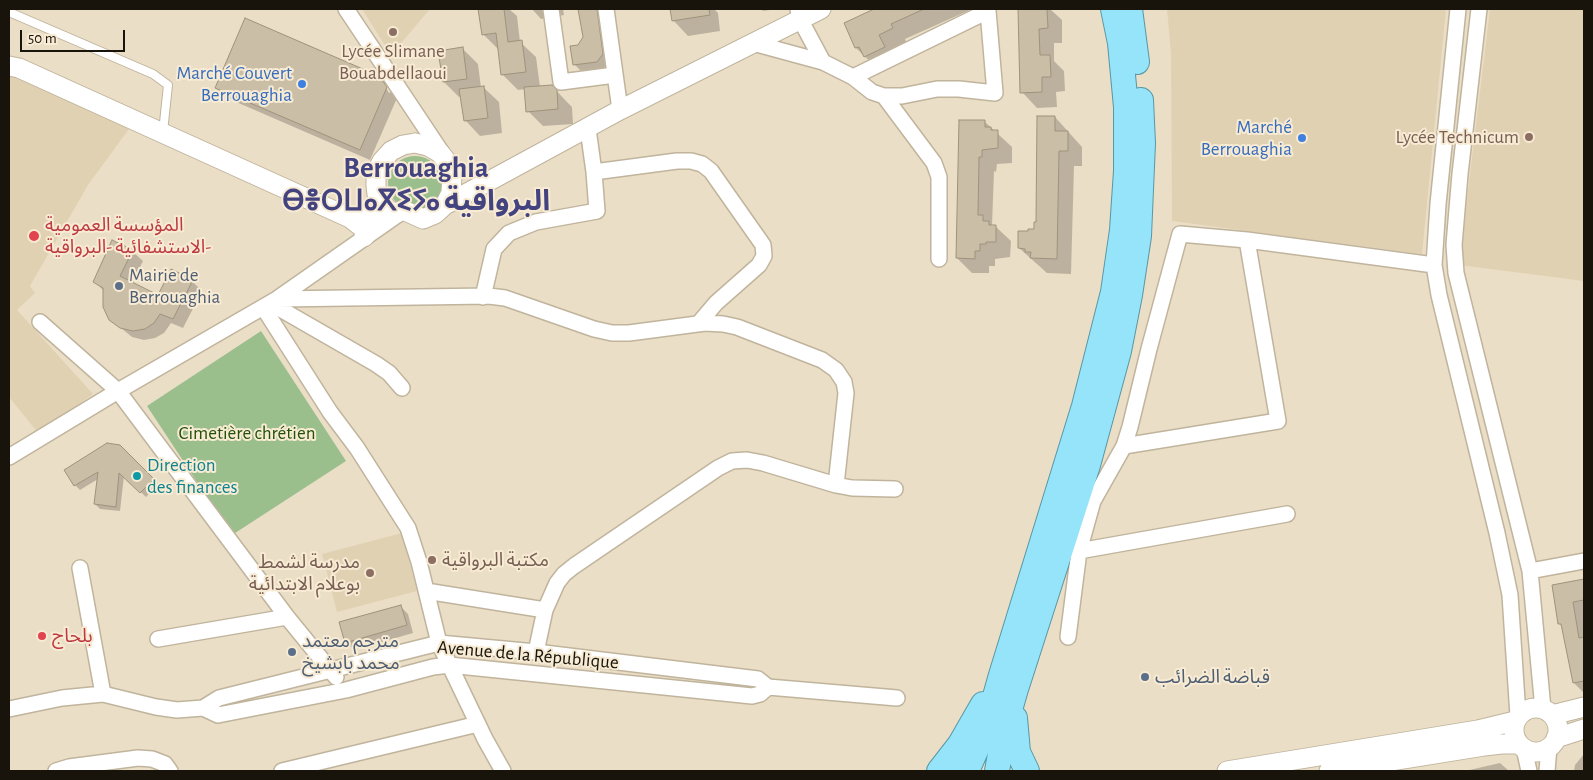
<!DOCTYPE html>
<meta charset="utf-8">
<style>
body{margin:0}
#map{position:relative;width:1593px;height:780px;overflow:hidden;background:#ebdec6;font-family:"Alegreya Sans",sans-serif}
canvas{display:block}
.frame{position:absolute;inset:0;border:10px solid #18140c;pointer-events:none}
.scale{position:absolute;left:20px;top:30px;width:105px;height:22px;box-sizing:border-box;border:2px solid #18140c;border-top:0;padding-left:6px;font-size:15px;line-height:18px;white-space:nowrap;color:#18140c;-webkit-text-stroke:4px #f8ebd3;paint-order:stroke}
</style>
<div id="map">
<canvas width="1593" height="780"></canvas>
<div class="frame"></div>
<div class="scale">50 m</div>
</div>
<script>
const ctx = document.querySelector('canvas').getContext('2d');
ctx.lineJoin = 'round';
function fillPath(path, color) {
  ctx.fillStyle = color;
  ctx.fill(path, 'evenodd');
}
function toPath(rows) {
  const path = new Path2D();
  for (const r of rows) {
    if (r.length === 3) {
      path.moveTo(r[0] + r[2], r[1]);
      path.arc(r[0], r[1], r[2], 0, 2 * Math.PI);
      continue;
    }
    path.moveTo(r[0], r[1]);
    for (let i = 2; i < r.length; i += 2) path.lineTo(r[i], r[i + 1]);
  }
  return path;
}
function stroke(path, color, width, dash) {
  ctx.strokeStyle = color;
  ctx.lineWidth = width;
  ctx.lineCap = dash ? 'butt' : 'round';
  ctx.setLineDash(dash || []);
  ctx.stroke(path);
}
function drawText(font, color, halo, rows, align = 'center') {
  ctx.font = font + ' "Alegreya Sans","Noto Sans Arabic","Noto Sans Tifinagh",sans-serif';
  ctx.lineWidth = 4;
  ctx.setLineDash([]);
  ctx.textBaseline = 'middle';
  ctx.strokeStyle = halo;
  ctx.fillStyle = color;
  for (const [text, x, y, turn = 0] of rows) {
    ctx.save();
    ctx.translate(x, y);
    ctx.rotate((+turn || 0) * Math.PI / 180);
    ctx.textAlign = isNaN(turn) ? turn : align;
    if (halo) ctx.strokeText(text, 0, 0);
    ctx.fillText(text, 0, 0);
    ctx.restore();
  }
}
fillPath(toPath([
 [362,9,430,9,391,55],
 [1167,9,1446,9,1422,254,1172,221,1171,54],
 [1490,9,1584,9,1584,281,1459,265],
 [9,71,18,73,129,129,88,185,30,286,35,293,17,310,93,394,39,434,9,397],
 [402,533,417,591,337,612,322,554]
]), '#e1d1b3');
fillPath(toPath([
 [415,183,27],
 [261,331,346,461,232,535,147,406]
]), '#9abf8d');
fillPath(toPath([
 [480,9,509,9,517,16,520,42,536,57,540,87,552,86,567,102,572,107,573,124,543,126,528,111,526,89,518,90,503,75,498,49,483,34],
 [532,9,563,9,564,15,541,19],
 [580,9,611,9,617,70,589,79,574,64,579,46,584,37],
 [671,9,714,9,718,13,720,31,688,36,673,20],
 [761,9,777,9,763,11],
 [878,9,972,9,905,39,907,44,880,71,856,48,845,23],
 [1019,9,1050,9,1062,20,1062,43,1054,43,1054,61,1064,71,1065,91,1056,92,1057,107,1037,108,1022,92],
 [463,49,478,64,481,88,483,87,499,102,502,133,480,136,465,120,462,96,459,97,444,82],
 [378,77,385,83,383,83,389,93,391,92,387,85,397,98,370,160,227,98,216,88],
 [1055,117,1082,147,1082,166,1074,166,1071,274,1047,273,1019,248,1035,231,1038,223],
 [985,122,1012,147,1012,163,997,164,996,172,994,171,992,226,995,226,1011,241,1010,257,995,259,995,266,989,266,989,273,972,273,957,258],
 [132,251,143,261,132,283,159,297,192,281,202,291,183,328,171,323,164,333,155,338,144,340,132,337,110,319,105,292,95,282],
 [120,446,158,484,146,497,124,476,120,511,100,509,95,504,98,479,80,490,75,485],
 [1584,581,1584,693,1574,683,1563,628,1560,624,1553,586],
 [400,606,408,614,413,633,354,650,346,642],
 [1584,754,1584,771,1574,771,1575,765],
 [1500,763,1509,771,1465,771]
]), '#0003');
const building = toPath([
 [478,9,504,9,508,42,522,40,526,72,501,75,496,33,482,35,478,9],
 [578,9,597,9,603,54,597,62,573,65,570,46,578,45,583,37,578,9],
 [670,9,709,9,710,15,672,21,670,9],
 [874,9,924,9,891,24,893,28,879,35,885,47,864,57,859,47,855,48,844,23,874,9],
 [1018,9,1047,9,1048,28,1039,29,1040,55,1050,55,1051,77,1042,77,1042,92,1020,93,1018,9],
 [245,18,379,76,387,87,360,150,215,88,245,18],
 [463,47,467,79,443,82,438,51,463,47],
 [552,85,557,90,558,109,526,112,524,87,552,85],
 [484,86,488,118,464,121,459,89,484,86],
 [1037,116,1055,116,1055,131,1068,131,1068,151,1059,151,1057,259,1030,258,1031,252,1025,252,1025,249,1018,248,1018,231,1028,231,1028,229,1034,229,1034,222,1036,222,1037,116],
 [959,120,985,120,985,127,991,127,991,130,998,130,998,148,982,150,982,157,979,157,978,215,983,215,983,221,989,221,989,225,996,225,996,242,986,242,986,244,980,244,980,251,975,251,975,259,956,258,959,120],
 [112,240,133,250,120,276,158,295,171,269,193,280,173,319,160,314,154,323,145,329,133,331,120,328,109,320,103,307,103,288,93,282,112,240],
 [107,443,120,445,154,479,140,493,119,473,116,507,94,504,98,472,74,486,64,470,107,443],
 [1584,579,1584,600,1573,602,1579,638,1584,637,1584,681,1573,683,1561,624,1558,624,1552,585,1584,579],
 [401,605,407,625,345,643,339,622,401,605]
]);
fillPath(building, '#cbbea7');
stroke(building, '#9e927c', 1);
const service = toPath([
 [9,12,153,74,168,85,163,132]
]);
const minor = toPath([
 [346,9,442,153],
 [551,9,561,82,615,75],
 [606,9,620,110],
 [798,9,800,19,823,62,853,77,988,11,995,93,959,89,937,89,902,96,884,96,872,92,853,77],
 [1458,9,1438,204,1434,265,1439,295,1497,533,1510,595,1518,716],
 [1479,9,1460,174,1454,245,1456,273,1530,571,1543,709],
 [753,43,823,62],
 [884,96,934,163,939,177,939,259],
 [588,129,594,172],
 [483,297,494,249,509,233,536,222,597,211,594,172,677,161,691,161,702,164,711,171,763,245,764,256,759,265,716,303,699,323],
 [277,299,489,296,505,298,594,329,612,333,629,333,705,323,723,324,737,327,822,360,836,370,844,382,846,393,836,485],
 [270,303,376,364,389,373,402,388],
 [263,307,330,412,357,448,408,528,419,562,439,643,485,739,503,771],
 [40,322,118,391,287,617,336,677],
 [1124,446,1278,421,1247,240],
 [9,457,118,391,277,299,400,213],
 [1079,551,1287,514],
 [80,568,103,694],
 [1530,571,1584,561],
 [426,591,545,610],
 [1068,637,1079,551,1093,501,1124,446,1130,427,1149,349,1180,234,1247,240,1434,265],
 [158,639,287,617],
 [536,652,545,610,557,583,564,574,574,566,718,468,732,461,747,460,763,463,836,485,852,488,895,489],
 [203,708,219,698,439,643,536,652,758,679,768,687,897,698],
 [9,709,62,698,103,694,156,707,177,710,203,708,218,715,346,690,433,667,449,665,752,696,760,694,768,687],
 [1524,748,1529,771],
 [56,771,69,767,138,758,152,759,165,764,170,771],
 [282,771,478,724],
 [1547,771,1549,747]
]);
const tertiary = toPath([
 [9,66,19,68,350,218,394,214],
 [415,143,428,146,440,153,448,163,452,176,451,193,445,205,435,214,423,219,403,210,394,214,384,206,377,194,376,186,376,173,382,161,391,151,403,145,415,143],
 [445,205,620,110,821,9],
 [350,218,368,232,364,237],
 [1536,730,22],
 [1552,715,1584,707],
 [1556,738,1584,729],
 [1227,771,1478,730,1515,721],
 [1329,771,1484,746,1502,744,1519,744]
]);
const trunk = toPath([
 [1130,9,1137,62],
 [1015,718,1018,752,1027,771],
 [939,771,960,744,983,704],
 [967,771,986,728,1001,675,1084,406,1113,292,1122,230,1126,171,1126,107,1120,43,1113,9],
 [997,771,1004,731,1016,689,1088,465,1119,351,1130,295,1139,236,1143,143,1141,100]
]);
stroke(service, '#c0b49d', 10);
stroke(minor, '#c0b49d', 18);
stroke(tertiary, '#c0b49d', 21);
stroke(trunk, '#5897a5', 26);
stroke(service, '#fff', 8);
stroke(minor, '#fff', 15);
stroke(tertiary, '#fff', 19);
stroke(trunk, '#96e4fa', 24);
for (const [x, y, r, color] of [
 [393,32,5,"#8d6e63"],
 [302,84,5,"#3f7fe0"],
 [1529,137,5,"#8d6e63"],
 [1302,138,5,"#3f7fe0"],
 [34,236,6,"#e0444e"],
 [119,286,5,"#5c6f8a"],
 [137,476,5,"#0f9aa8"],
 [432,560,5,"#8d6e63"],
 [370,573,5,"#8d6e63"],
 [42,636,5,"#e0444e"],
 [292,652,5,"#5c6f8a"],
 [1145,677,5,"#5c6f8a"]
]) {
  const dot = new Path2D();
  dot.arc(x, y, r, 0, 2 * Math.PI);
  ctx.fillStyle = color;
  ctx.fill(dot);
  stroke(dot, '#f8ebd3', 2);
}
drawText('19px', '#785e54', '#f8ebd3', [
 ["Lycée Slimane",393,51,"center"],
 ["Bouabdellaoui",393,73,"center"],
 ["Lycée Technicum",1519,137],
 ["مكتبة البرواقية",442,560,"left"],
 ["مدرسة لشمط",360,562],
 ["بوعلام الابتدائية",360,584]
], 'right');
drawText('19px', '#366cbe', '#f8ebd3', [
 ["Marché Couvert",292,73],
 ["Berrouaghia",292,95],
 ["Marché",1292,127],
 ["Berrouaghia",1292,149]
], 'right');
drawText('19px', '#be3a42', '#f8ebd3', [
 ["المؤسسة العمومية",45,225],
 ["الاستشفائية -البرواقية-",45,247],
 ["بلحاج",52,636]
], 'left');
drawText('19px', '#4e5e75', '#f8ebd3', [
 ["Mairie de",129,275],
 ["Berrouaghia",129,297],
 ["مترجم معتمد",302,641],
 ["محمد بابشيخ",302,663],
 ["قباضة الضرائب",1155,677]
], 'left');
drawText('19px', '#225109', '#f8ebd3', [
 ["Cimetière chrétien",247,433]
]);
drawText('19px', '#0d838f', '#f8ebd3', [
 ["Direction",147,465],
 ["des finances",147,487]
], 'left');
drawText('19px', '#18140c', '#f8ebd3', [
 ["Avenue de la République",528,655,5]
]);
drawText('bold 29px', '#434380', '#f8ebd3', [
 ["Berrouaghia",416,168],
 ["ⴱⴻⵔⵡⴰⴳⵉⵢⴰ البرواقية",416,201]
]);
</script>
